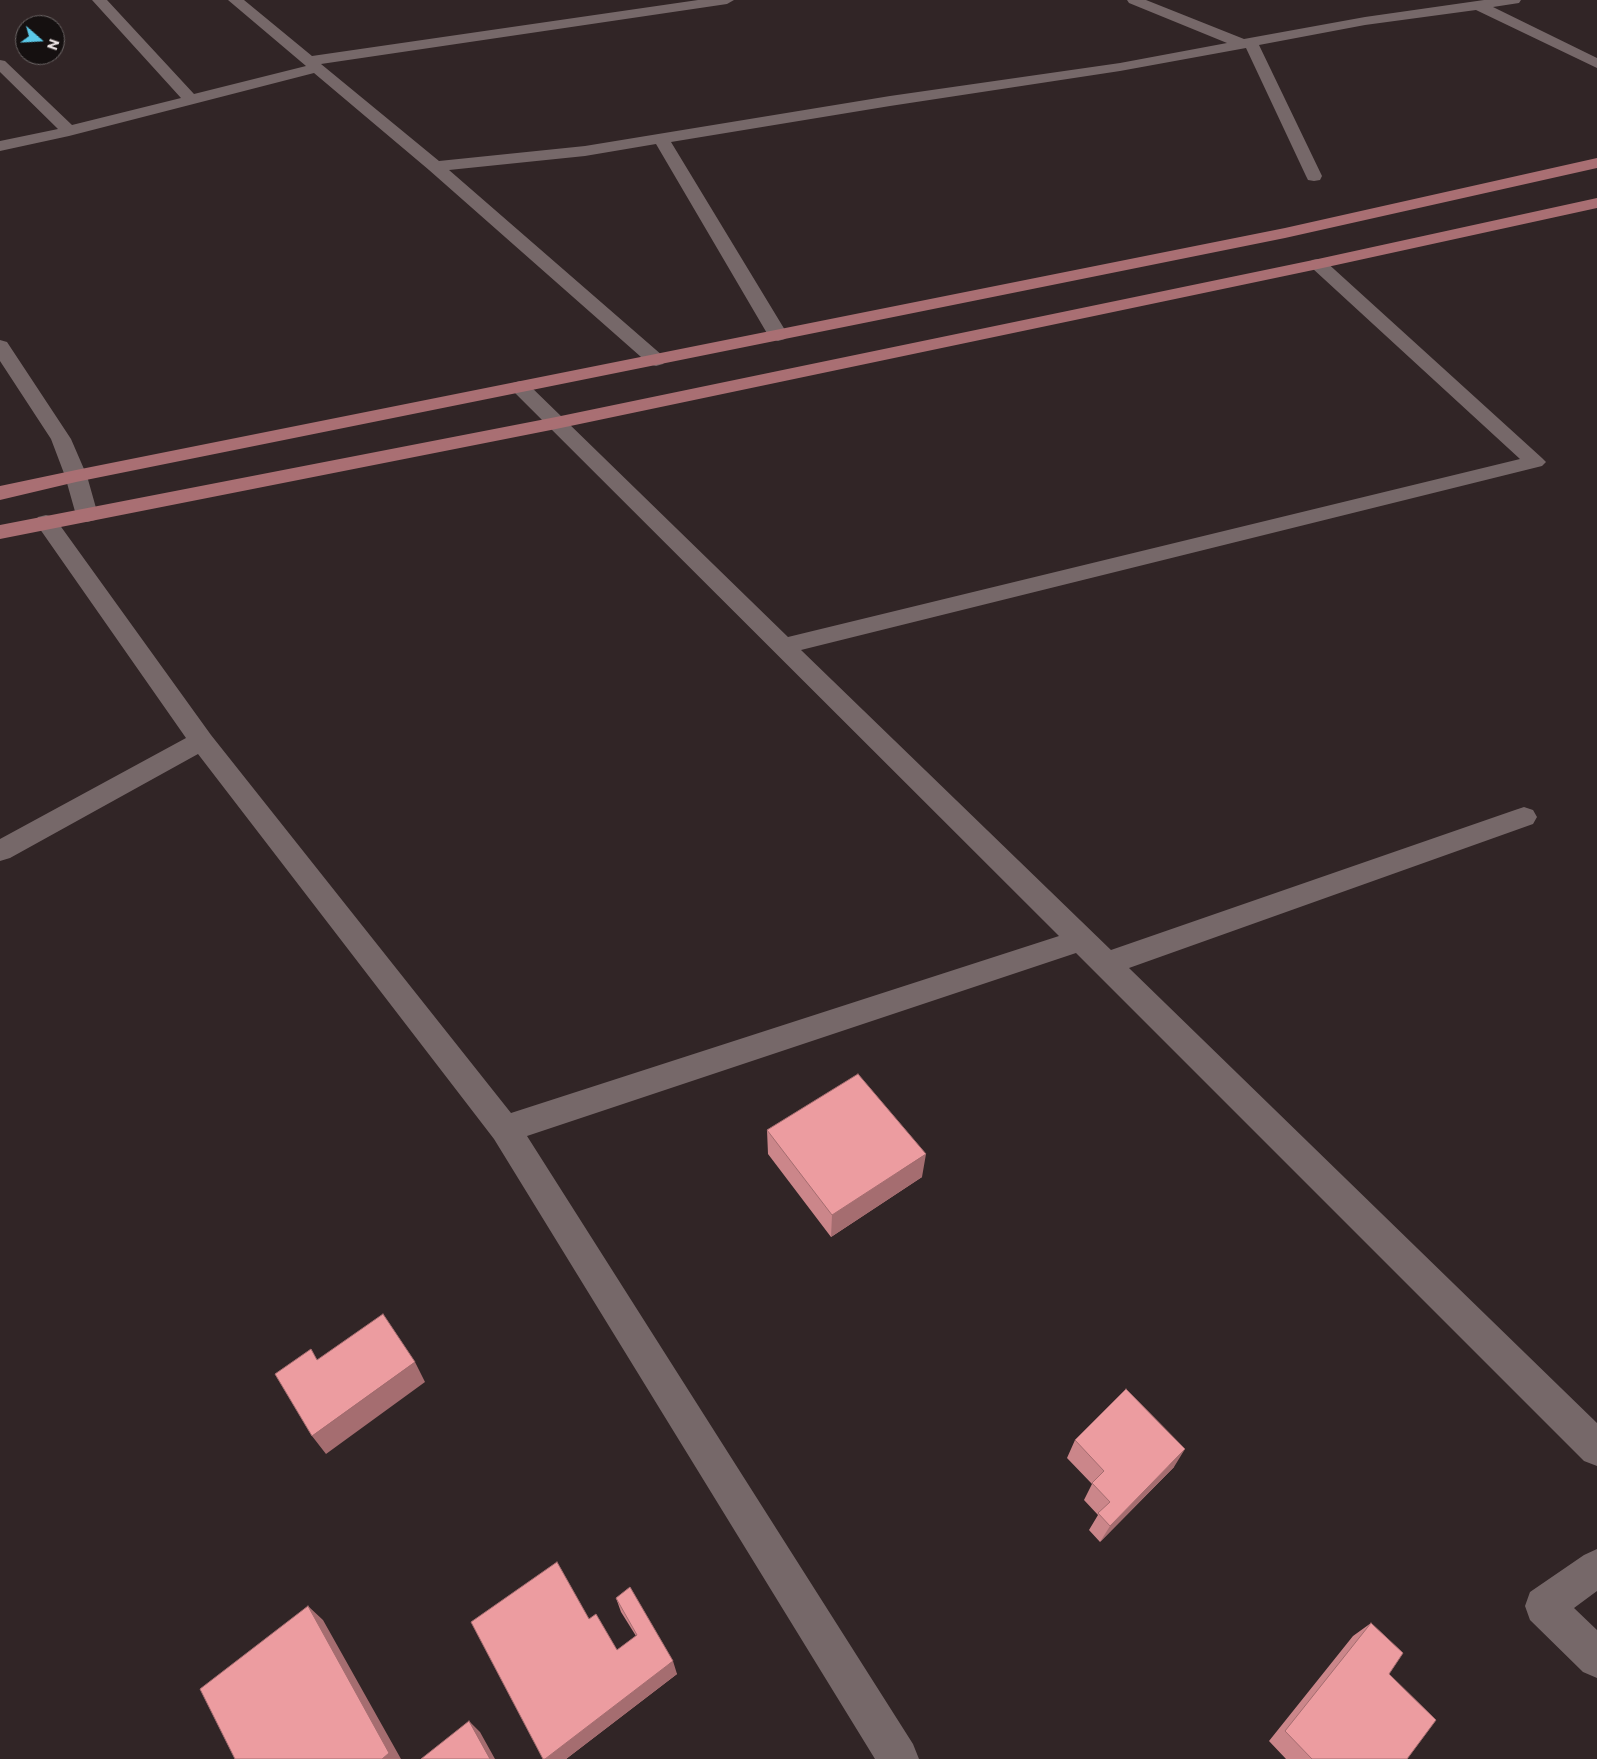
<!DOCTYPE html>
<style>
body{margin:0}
#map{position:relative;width:1597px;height:1759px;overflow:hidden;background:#312526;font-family:Commissioner,sans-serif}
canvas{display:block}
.north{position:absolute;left:15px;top:15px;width:50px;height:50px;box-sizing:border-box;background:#151010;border:1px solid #6c6666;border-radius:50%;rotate:109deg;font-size:14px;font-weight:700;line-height:20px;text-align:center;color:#eee6e6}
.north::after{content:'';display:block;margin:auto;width:18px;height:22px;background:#5bc8e7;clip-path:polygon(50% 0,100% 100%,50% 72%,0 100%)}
</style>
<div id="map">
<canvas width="1597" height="1759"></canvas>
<div class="north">N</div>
</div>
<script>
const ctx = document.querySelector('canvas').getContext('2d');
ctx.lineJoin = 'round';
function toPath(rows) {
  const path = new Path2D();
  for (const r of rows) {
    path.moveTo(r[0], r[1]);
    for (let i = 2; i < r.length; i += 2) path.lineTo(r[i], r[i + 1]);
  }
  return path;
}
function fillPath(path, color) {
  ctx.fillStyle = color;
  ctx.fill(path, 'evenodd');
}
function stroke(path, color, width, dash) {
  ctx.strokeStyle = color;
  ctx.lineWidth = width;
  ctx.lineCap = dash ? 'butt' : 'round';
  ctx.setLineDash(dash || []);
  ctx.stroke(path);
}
fillPath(toPath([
 [92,0,107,0,194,94,306,66,228,0,244,0,312,56,698,0,734,0,727,4,321,64,439,161,585,146,890,96,1120,63,1227,43,1129,3,1127,0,1146,0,1244,39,1365,17,1484,0,1521,0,1519,3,1493,7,1597,58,1597,68,1476,10,1365,25,1259,45,1322,176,1320,180,1314,181,1308,180,1306,176,1246,48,1120,71,890,106,671,142,788,335,785,339,778,341,771,339,768,335,656,144,585,156,449,170,663,356,666,360,663,364,656,366,649,364,429,170,314,73,69,136,0,151,0,141,58,129,0,72,0,60,5,61,72,125,181,98,92,0],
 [1318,259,1324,260,1542,458,1546,462,1542,466,801,650,1111,950,1515,810,1524,807,1533,810,1537,817,1533,824,1129,968,1597,1423,1597,1466,1584,1461,1076,953,527,1136,913,1744,919,1759,875,1759,494,1139,198,754,10,858,0,861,0,839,186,738,35,522,38,517,46,515,54,517,211,735,511,1113,1059,936,513,391,510,387,513,383,520,381,527,383,788,637,1520,459,1312,268,1309,264,1312,260,1318,259],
 [0,340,7,342,71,439,87,476,98,515,95,520,87,522,79,520,76,515,65,476,51,439,0,361,0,340],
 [1597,1549,1597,1591,1574,1608,1597,1630,1597,1678,1583,1672,1530,1620,1525,1606,1530,1592,1584,1555,1597,1549]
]), '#766869');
fillPath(toPath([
 [1597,158,1597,168,1285,238,76,482,0,500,0,486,76,470,1285,228,1597,158],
 [1597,198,1597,208,1318,269,556,429,0,539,0,525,556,417,1318,259,1597,198]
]), '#a96f73');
fillPath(toPath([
 [767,1130,922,1177,831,1237,768,1154],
 [1075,1440,1174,1467,1100,1542,1089,1530,1098,1515,1084,1500,1092,1484,1067,1458],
 [616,1598,677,1674,566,1759,543,1759,589,1619,617,1650,636,1636,621,1612],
 [1371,1623,1407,1759,1286,1759,1269,1741,1353,1636]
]), '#cb868a');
fillPath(toPath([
 [926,1154,922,1177,831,1237,832,1215],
 [415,1362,425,1382,326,1454,312,1436],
 [1185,1449,1174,1467,1100,1542,1110,1526],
 [308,1606,323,1620,401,1759,382,1759],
 [673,1661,677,1674,566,1759,545,1759],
 [469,1721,480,1732,495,1759,490,1759]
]), '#a56d70');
const building = toPath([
 [858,1074,926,1154,832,1215,767,1130,858,1074],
 [383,1314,415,1362,312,1436,275,1374,311,1349,317,1360,383,1314],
 [1126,1389,1185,1449,1110,1526,1098,1513,1110,1502,1092,1483,1104,1471,1075,1440,1126,1389],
 [557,1562,589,1619,596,1614,617,1650,637,1635,616,1598,630,1587,673,1661,545,1759,543,1759,471,1622,557,1562],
 [308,1606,389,1753,382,1759,235,1759,200,1689,308,1606],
 [1371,1623,1403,1653,1389,1674,1436,1720,1407,1759,1312,1759,1285,1731,1371,1623],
 [469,1721,490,1759,421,1759,469,1721]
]);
fillPath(building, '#ec9ca0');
stroke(building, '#a56d70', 1);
</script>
